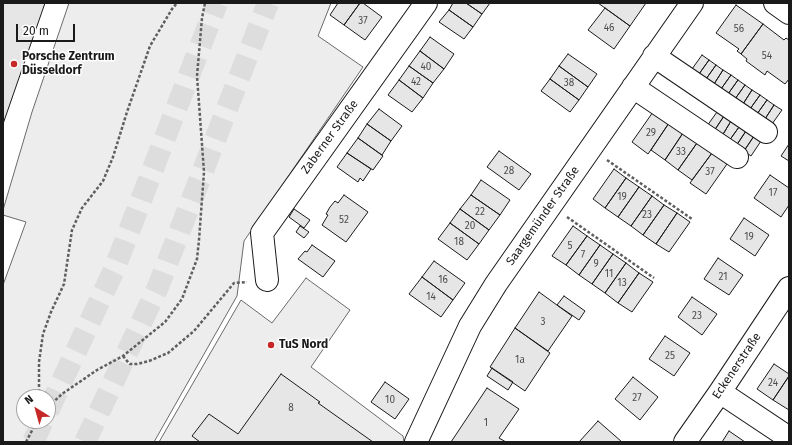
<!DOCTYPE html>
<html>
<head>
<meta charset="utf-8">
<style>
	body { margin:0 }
	#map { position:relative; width:792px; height:445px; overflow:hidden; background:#fff; font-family:"Fira Sans",sans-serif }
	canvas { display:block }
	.frame { position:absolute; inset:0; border:4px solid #1a1a1a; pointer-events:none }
	.north { position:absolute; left:16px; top:389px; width:40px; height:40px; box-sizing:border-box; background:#fff; border:1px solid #a3a3a3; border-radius:50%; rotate:323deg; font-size:11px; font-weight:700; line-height:16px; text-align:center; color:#1a1a1a }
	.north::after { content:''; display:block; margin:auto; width:14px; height:18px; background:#c62828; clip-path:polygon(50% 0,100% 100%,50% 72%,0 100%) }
	.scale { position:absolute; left:16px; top:24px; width:59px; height:18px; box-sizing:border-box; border:2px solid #1a1a1a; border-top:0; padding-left:5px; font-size:12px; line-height:14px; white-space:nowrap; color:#1a1a1a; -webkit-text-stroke:3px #fff; paint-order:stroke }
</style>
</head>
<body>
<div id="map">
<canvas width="792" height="445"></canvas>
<div class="frame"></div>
<div class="north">N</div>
<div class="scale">20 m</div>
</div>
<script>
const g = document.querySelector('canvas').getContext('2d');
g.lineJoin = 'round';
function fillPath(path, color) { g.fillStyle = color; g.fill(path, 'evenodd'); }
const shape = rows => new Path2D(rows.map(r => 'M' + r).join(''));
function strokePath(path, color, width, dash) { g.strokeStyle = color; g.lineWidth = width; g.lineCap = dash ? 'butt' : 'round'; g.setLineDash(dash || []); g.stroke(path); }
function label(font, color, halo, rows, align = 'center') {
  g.font = font + ' "Fira Sans",sans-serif'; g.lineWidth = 3; g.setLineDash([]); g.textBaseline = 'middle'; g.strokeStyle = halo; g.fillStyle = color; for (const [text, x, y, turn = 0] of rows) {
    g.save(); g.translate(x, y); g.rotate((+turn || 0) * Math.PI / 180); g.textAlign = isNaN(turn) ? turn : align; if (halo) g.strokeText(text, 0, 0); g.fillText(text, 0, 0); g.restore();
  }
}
const built = shape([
	[69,3,331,3,318,36,363,67,244,241,237,296,154,442,3,442,3,285,26,222,3,215,3,210,32,112,69,3],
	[24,397,48,397,48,421,24,421,24,397],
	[306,278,350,310,311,367,403,436,404,442,159,442,241,300,272,323,306,278]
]);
fillPath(built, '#ededed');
strokePath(built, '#6a6a6a', 1);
const building = shape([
	[3,3,45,3,3,124,3,3],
	[338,3,360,3,344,25,330,15,338,3],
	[360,3,363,3,382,17,365,40,344,25,360,3],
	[453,3,466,3,482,14,473,27,449,10,453,3],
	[466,3,490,3,482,14,466,3],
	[598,3,646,3,630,26,598,3],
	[736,5,763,24,741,54,737,51,739,49,716,33,736,5],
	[605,8,630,26,614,49,588,30,605,8],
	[449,10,473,27,464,39,439,22,449,10],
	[763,24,784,40,786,38,789,40,789,79,785,84,767,71,765,75,746,61,747,59,741,54,763,24],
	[430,37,454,54,444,69,420,51,430,37],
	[420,51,444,69,433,83,409,66,420,51],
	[568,54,597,74,588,87,559,66,568,54],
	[702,55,709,60,699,74,692,69,702,55],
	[709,60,716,65,706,79,699,74,709,60],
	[716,65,723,70,714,84,706,79,716,65],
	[409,66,433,83,423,98,399,80,409,66],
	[559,66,588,87,579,100,550,79,559,66],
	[723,70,731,75,721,89,714,84,723,70],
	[731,75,738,80,728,94,721,89,731,75],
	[550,79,579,100,570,112,541,91,550,79],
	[399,80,423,98,412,112,388,95,399,80],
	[738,80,745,85,735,99,728,94,738,80],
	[745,85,752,90,743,104,735,99,745,85],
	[752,90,760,95,750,109,743,104,752,90],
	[760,95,767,100,757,114,750,109,760,95],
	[767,100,774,105,765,119,757,114,767,100],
	[774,105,782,110,772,124,765,119,774,105],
	[379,109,402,126,391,141,367,124,379,109],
	[653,112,669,123,648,154,632,142,653,112],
	[717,112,724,116,714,131,707,126,717,112],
	[724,116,731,121,722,136,714,131,724,116],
	[731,121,739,127,729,141,722,136,731,121],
	[669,123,683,133,665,160,651,150,669,123],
	[367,124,391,141,382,155,358,138,367,124],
	[739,127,746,131,736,146,729,141,739,127],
	[746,131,754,136,744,151,736,146,746,131],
	[683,133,697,143,678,170,665,160,683,133],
	[754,136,761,141,751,156,744,151,754,136],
	[358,138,383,156,373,170,347,153,358,138],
	[697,143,712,153,692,180,678,170,697,143],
	[789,144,789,161,781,156,789,144],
	[499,151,531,174,519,190,487,167,499,151],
	[347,153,371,169,363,181,360,178,358,182,337,167,347,153],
	[712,153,727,164,706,194,690,183,712,153],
	[614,169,626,178,605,208,593,199,614,169],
	[770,175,789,188,789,205,781,217,754,198,770,175],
	[626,178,639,187,618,217,605,208,626,178],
	[481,180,510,200,500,215,471,195,481,180],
	[639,187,652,196,631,226,618,217,639,187],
	[344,195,368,212,346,242,322,225,328,215,326,214,330,207,335,201,338,203,344,195],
	[471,195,500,215,489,230,460,209,471,195],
	[652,196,664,205,643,235,631,226,652,196],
	[664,205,677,213,656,244,643,235,664,205],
	[294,209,310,220,304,228,289,217,294,209],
	[460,209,489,230,479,244,450,223,460,209],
	[677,213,690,222,669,252,656,244,677,213],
	[744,218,769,235,755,256,730,239,744,218],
	[450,223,479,244,467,260,438,239,450,223],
	[300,226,309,232,304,238,296,232,300,226],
	[573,226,587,236,566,265,552,256,573,226],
	[587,236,600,245,579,275,566,265,587,236],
	[312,245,335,261,323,277,298,259,305,251,307,252,312,245],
	[600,245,613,254,592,284,579,275,600,245],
	[613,254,626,263,605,293,592,284,613,254],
	[718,258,743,275,729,295,704,279,718,258],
	[434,261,465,283,453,300,422,277,434,261],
	[626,263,639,273,618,303,605,293,626,263],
	[639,273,653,282,632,312,618,303,639,273],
	[422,277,453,300,441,317,409,294,422,277],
	[539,292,572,316,548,351,515,328,539,292],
	[564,296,585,311,579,320,557,305,564,296],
	[692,297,717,314,702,335,678,317,692,297],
	[515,328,550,353,525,391,490,367,515,328],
	[665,336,690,353,674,376,649,359,665,336],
	[774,364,789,374,789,376,773,400,757,389,774,364],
	[492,368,513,382,508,390,487,376,492,368],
	[281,374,320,402,318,403,373,442,200,442,192,436,209,414,238,434,281,374],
	[789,376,789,410,773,400,789,376],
	[633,377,658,397,640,420,615,399,633,377],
	[385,382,409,399,395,419,371,402,385,382],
	[487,388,519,409,499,438,506,442,451,442,487,388],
	[598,421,622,442,579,442,598,421],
	[729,431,745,442,722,442,729,431]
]);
fillPath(building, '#e6e6e6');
strokePath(building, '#1a1a1a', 1);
strokePath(shape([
	[48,411,114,270,217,3],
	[33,442,43,421],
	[85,442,158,287,268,3]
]), '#ddd', 22, [22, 11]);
const minor = shape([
	[775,3,789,13],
	[654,56,766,132],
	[633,87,737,157],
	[267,280,262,233,426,3],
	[720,392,789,438],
	[416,442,470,326,496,284,692,3],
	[685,442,720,392,789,288]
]);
strokePath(minor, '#1a1a1a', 24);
strokePath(shape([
	[607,160,692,219],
	[567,217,654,278],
	[123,356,127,361,130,364,137,364,149,361,168,353,194,331,234,283,247,282],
	[39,397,39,362,43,334,51,312,64,284,72,230,82,208,103,181,113,157,127,112,150,46,172,9,177,3],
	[48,407,62,394,97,370,123,356,165,322,182,299,197,259,199,240,204,172,197,76,202,18,205,3],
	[26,442,37,421]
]), '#5f5f5f', 2.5, [3, 2]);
strokePath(minor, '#fff', 22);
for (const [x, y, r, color] of [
	[14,64,4,"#c62828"],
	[271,345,4,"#c62828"]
]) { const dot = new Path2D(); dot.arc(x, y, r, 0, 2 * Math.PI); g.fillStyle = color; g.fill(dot); strokePath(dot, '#fff', 1.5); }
label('10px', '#4d4d4d', null, [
	["37",363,21],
	["46",609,28],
	["56",739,29],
	["54",767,56],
	["40",426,67],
	["42",416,82],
	["38",569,83],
	["29",651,133],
	["33",681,152],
	["28",509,171],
	["37",710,172],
	["17",773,193],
	["19",622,197],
	["22",480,212],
	["23",647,215],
	["52",344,220],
	["20",470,226],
	["19",749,237],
	["18",459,242],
	["5",570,246],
	["7",583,255],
	["9",596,264],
	["11",609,274],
	["21",723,277],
	["16",443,280],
	["13",622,283],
	["14",431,297],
	["23",697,316],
	["3",543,322],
	["25",670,356],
	["1a",520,360],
	["24",773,383],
	["27",637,398],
	["10",390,400],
	["8",291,408],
	["1",486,423]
]);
label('bold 12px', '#1a1a1a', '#fff', [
	["Porsche Zentrum",22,57],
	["Düsseldorf",22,71],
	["TuS Nord",279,345]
], 'left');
label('12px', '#1a1a1a', '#fff', [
	["Zaberner Straße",330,137,-54],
	["Saargemünder Straße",543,216,-55],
	["Eckenerstraße",737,366,-56]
]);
</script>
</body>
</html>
